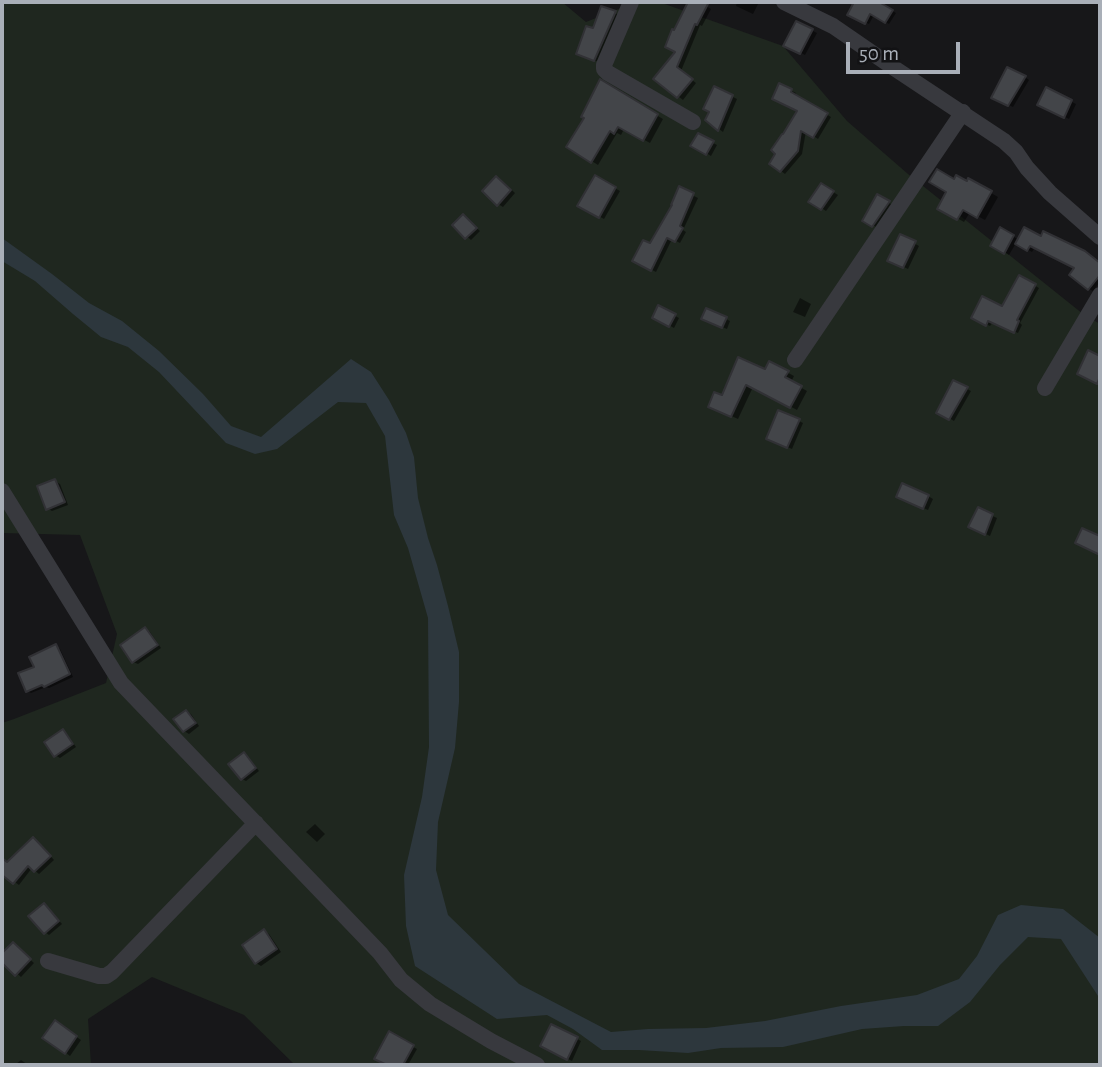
<!DOCTYPE html>
<html>
<head>
<meta charset="utf-8">
<style>
	body { margin:0 }
	#map { position:relative; width:1102px; height:1067px; overflow:hidden; background:#171719; font-family:"Alegreya Sans",sans-serif }
	canvas { display:block }
	.frame { position:absolute; inset:0; border:4px solid #a9afb8; pointer-events:none }
	.scale { position:absolute; left:846px; top:42px; width:114px; height:32px; box-sizing:border-box; border:4px solid #a9afb8; border-top:0; padding-left:9px; font-size:21px; line-height:24px; white-space:nowrap; color:#a9afb8; -webkit-text-stroke:5px #121214; paint-order:stroke }
</style>
</head>
<body>
<div id="map">
<canvas width="1102" height="1067"></canvas>
<div class="frame"></div>
<div class="scale">50 m</div>
</div>
<script>
const g = document.querySelector('canvas').getContext('2d');
g.lineJoin = 'round';
function fillPath(path, color) { g.fillStyle = color; g.fill(path, 'evenodd'); }
const shape = rows => new Path2D(rows.map(r => 'M' + r).join(''));
function strokePath(path, color, width, dash) { g.strokeStyle = color; g.lineWidth = width; g.lineCap = dash ? 'butt' : 'round'; g.setLineDash(dash || []); g.stroke(path); }
fillPath(shape([
	[2,2,562,2,586,22,636,2,659,2,783,46,847,121,908,174,1083,314,1100,324,1100,1065,295,1065,244,1015,152,977,88,1019,91,1065,2,1065,2,723,14,719,106,683,117,634,80,535,2,533]
]), '#1f271f');
fillPath(shape([
	[2,238,52,274,89,303,122,321,159,351,203,394,231,426,261,437,351,359,371,372,389,400,406,433,414,457,418,498,428,538,437,565,448,606,459,652,459,702,455,748,438,822,436,870,448,915,519,984,611,1032,648,1029,706,1028,765,1021,841,1006,917,995,959,979,977,956,998,915,1021,905,1063,909,1100,938,1100,999,1061,939,1028,937,1000,965,970,1002,938,1026,904,1026,862,1029,783,1047,721,1048,688,1053,639,1050,602,1050,573,1029,547,1015,497,1019,415,966,406,926,404,875,422,797,429,747,428,618,408,548,394,515,385,436,366,403,338,402,277,449,255,454,226,443,159,372,128,347,101,337,73,314,35,281,2,261]
]), '#2d373d');
fillPath(shape([
	[690,2,699,2,711,9,702,26,700,25,681,71,696,83,683,100,656,79,678,52,674,32],
	[737,2,759,2,753,14,736,6],
	[856,2,877,2,896,13,889,24,874,15,869,24,849,15],
	[615,13,619,15,599,62,583,56],
	[797,23,817,33,805,55,786,45],
	[1025,77,1029,80,1013,107,994,98],
	[600,82,663,119,650,143,624,129,621,135,617,133,598,165,568,146,586,118],
	[780,85,796,93,795,96,831,117,818,139,806,131,802,154,785,174,781,171,799,111],
	[715,88,737,99,723,132,719,129,712,112],
	[1046,89,1076,104,1069,119,1039,104],
	[698,135,717,145,711,156,693,145],
	[595,177,620,191,604,219,580,206],
	[501,180,515,193,503,207,498,204],
	[969,180,998,197,985,220,970,212,964,222,939,208,954,181,968,183],
	[822,185,838,195,826,211,811,201],
	[680,189,698,198,683,230,686,232,680,243,672,239,656,272,634,261,651,246,674,205],
	[878,197,893,205,878,228,865,221],
	[463,216,480,231,471,240,454,225],
	[1001,229,1019,240,1090,256,1100,264,1100,282,1093,291,1089,289,1076,268,1035,247,1032,252,1016,243,1009,255,992,245],
	[901,236,919,246,908,269,889,260],
	[1020,277,1039,288,1020,323,1022,325,1018,333,993,322,990,326,973,318,1003,308],
	[800,298,811,304,805,317,793,312],
	[659,307,679,318,674,328,654,317],
	[726,319,730,321,727,329,708,321],
	[770,363,794,376,791,382,807,391,797,410,753,387,738,419,716,409,722,397,766,371],
	[954,382,971,391,954,421,939,412],
	[799,421,803,423,792,449,773,441],
	[55,481,60,484,68,505,52,511,47,508],
	[928,496,933,499,928,510,903,499],
	[979,510,997,518,990,536,971,527],
	[145,629,150,632,161,648,138,664,133,662],
	[56,646,60,649,73,677,49,688,46,687,31,693,27,691,36,668],
	[186,712,191,714,199,726,189,734,184,731],
	[63,731,67,734,76,747,60,758,55,755],
	[244,754,248,757,259,771,246,781,242,779],
	[315,824,325,834,317,842,306,832],
	[34,840,38,842,54,860,39,874,32,868,19,885,2,873,2,869,6,863],
	[44,905,48,908,62,924,49,935,45,932],
	[264,931,269,934,281,952,261,966,256,963],
	[13,944,34,963,21,977,2,960,2,955],
	[59,1025,81,1040,70,1056,66,1053],
	[552,1026,581,1041,572,1061,542,1046],
	[389,1034,417,1049,408,1065,390,1065,377,1058],
	[21,1060,28,1065,15,1065]
]), '#0007');
const building = shape([
	[688,2,709,2,697,25,695,24,677,67,693,79,677,98,653,79,675,52,665,47,672,29,674,30,688,2],
	[848,2,879,2,893,10,885,23,870,14,865,24,847,15,853,4,848,2],
	[601,6,616,11,594,61,576,54,586,26,593,28,601,6],
	[796,21,813,29,800,54,783,46,796,21],
	[1007,67,1026,76,1008,106,991,98,1007,67],
	[600,79,658,114,643,141,618,127,614,134,610,131,591,163,566,147,584,118,581,117,600,79],
	[779,83,792,89,791,92,828,113,813,138,801,131,798,151,780,172,769,164,775,154,771,150,782,134,783,134,797,111,772,99,779,83],
	[714,86,733,95,718,131,705,120,709,112,703,109,714,86],
	[1046,87,1072,100,1064,118,1037,105,1046,87],
	[698,133,714,141,706,155,690,146,698,133],
	[937,169,954,179,956,175,967,181,968,178,992,191,977,218,963,210,957,220,937,209,946,192,929,182,937,169],
	[595,175,616,187,599,218,577,206,595,175],
	[496,176,511,190,497,206,482,191,496,176],
	[821,183,834,191,821,210,808,202,821,183],
	[679,186,694,193,680,226,683,228,675,242,667,238,651,271,632,261,643,240,650,243,672,205,671,205,679,186],
	[877,194,890,201,872,227,862,221,877,194],
	[463,214,477,228,465,239,452,225,463,214],
	[1000,227,1014,235,1004,254,990,246,1000,227],
	[1024,227,1041,236,1043,231,1085,251,1100,263,1100,275,1088,290,1069,275,1074,268,1030,246,1027,251,1015,244,1024,227],
	[900,234,916,241,903,268,887,261,900,234],
	[1019,275,1036,284,1017,320,1019,321,1014,333,988,321,986,326,971,318,982,296,1002,306,1019,275],
	[658,305,676,314,669,327,652,318,658,305],
	[706,308,727,317,722,328,701,319,706,308],
	[1088,350,1100,356,1100,377,1097,384,1077,374,1088,350],
	[738,357,765,369,769,361,789,371,785,377,802,386,790,408,746,385,731,417,708,407,714,392,722,395,738,357],
	[953,380,968,387,949,420,936,413,953,380],
	[778,410,800,419,787,448,766,439,778,410],
	[55,479,65,502,46,510,37,486,55,479],
	[902,483,929,495,923,509,896,497,902,483],
	[978,507,993,514,985,535,968,527,978,507],
	[1082,528,1100,536,1100,555,1075,543,1082,528],
	[145,627,158,645,132,663,120,645,145,627],
	[56,644,70,674,44,687,42,685,26,692,18,673,34,667,29,657,56,644],
	[186,710,196,723,183,732,173,719,186,710],
	[63,729,73,744,54,757,44,742,63,729],
	[244,752,256,768,241,780,228,764,244,752],
	[33,837,51,856,34,872,28,866,13,884,2,875,2,858,7,862,33,837],
	[44,903,59,921,44,934,28,916,44,903],
	[264,929,277,949,255,964,242,945,264,929],
	[13,942,31,959,15,976,2,963,2,953,13,942],
	[55,1020,77,1036,65,1054,42,1038,55,1020],
	[551,1024,578,1037,567,1060,540,1046,551,1024],
	[389,1031,414,1045,403,1065,387,1065,374,1059,389,1031]
]);
fillPath(building, '#434549');
strokePath(building, '#313135', 2);
strokePath(shape([
	[631,2,604,65,604,69,608,73,693,122],
	[784,2,833,26,894,68,1004,141,1016,152,1027,168,1050,193,1100,237],
	[795,360,963,112],
	[1045,388,1100,295],
	[2,491,121,683,380,953,401,980,430,1004,491,1041,537,1065],
	[48,961,99,976,106,976,112,972,256,823]
]), '#38393e', 16);
</script>
</body>
</html>
